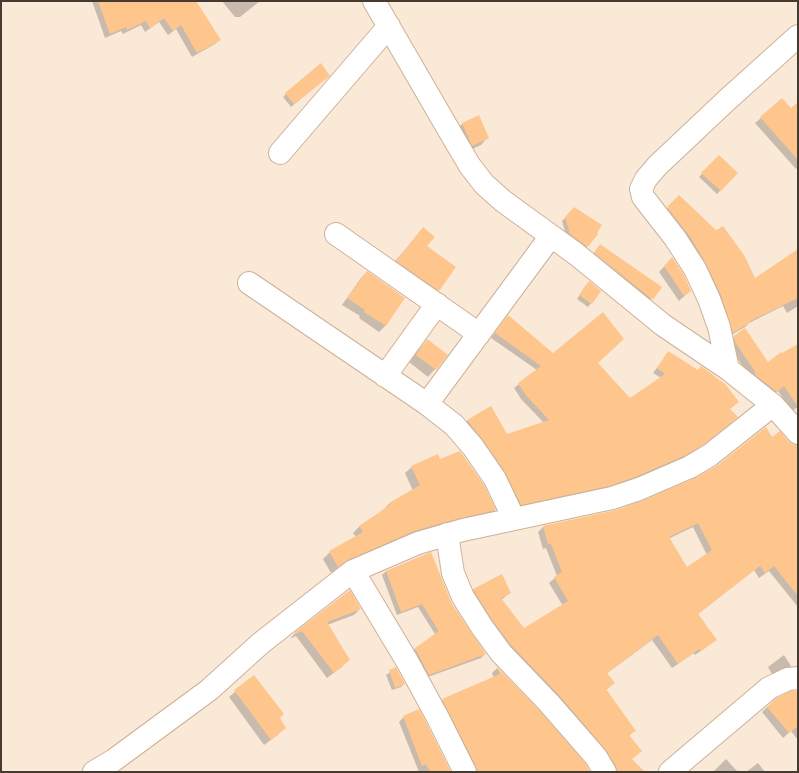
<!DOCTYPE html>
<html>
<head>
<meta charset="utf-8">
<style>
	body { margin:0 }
	#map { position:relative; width:799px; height:773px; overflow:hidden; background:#fbe9d8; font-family:Figtree,sans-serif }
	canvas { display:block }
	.frame { position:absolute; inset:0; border:2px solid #453a2f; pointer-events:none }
</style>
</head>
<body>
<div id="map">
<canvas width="799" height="773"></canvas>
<div class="frame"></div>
</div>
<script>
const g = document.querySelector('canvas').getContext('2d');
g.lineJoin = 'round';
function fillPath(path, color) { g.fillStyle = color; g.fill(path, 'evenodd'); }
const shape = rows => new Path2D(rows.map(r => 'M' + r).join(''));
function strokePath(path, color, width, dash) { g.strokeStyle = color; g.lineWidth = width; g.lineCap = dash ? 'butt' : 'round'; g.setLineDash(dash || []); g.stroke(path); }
fillPath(shape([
	[92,1,195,1,220,40,215,44,192,57,176,29,168,35,159,22,145,32,141,25,123,34,121,31,105,38],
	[222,1,260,1,240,17,235,17],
	[325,79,291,107,283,97,286,94],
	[798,103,798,167,796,169,755,123,761,118,791,109],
	[478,117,488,137,481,145,465,152,455,131,462,124],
	[719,156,737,173,717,194,699,177],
	[679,196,755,280,798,250,798,306,787,313,783,306,749,323,745,327,728,337,663,213],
	[571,212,596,234,584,250,567,238,562,221],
	[423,229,426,246,438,290,431,297,389,268],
	[600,245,660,287,647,304,590,258],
	[672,258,690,291,679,301,659,272],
	[367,272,404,298,385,326,379,332,359,318,360,316,342,305,361,278],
	[586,285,600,291,588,307,577,299],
	[504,321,553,354,596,363,629,399,661,378,653,373,669,352,729,409,732,422,697,449,679,460,629,482,603,490,516,509,463,426,467,421,491,407,507,435,544,423,521,399,514,388,537,370,491,338],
	[734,337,768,363,798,345,798,407,792,411,778,391,771,397,751,379,730,347,729,343],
	[428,340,447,355,428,377,409,362,421,347],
	[771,439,788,442,793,446,798,446,798,607,769,571,759,578,754,570,698,614,716,640,695,655,694,653,672,668,652,640,606,674,614,683,606,690,634,731,629,736,640,751,631,759,639,772,611,772,505,650,469,595,474,590,510,593,501,600,524,630,563,606,549,583,557,576,546,548,543,549,538,532,544,526,616,511,644,501,695,479],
	[693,527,707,555,686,568,668,539],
	[440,461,495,510,488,517,407,537,340,566,331,573,323,559,330,552,356,537,353,533,360,526,382,511,389,504,413,491,405,473,412,467],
	[386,571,485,654,481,658,425,678,411,652,435,634,418,607,397,615,382,575],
	[360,609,354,615,327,625,343,666,327,678,296,636,290,639,295,633],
	[784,655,791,666,788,669,779,671,772,674,768,667],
	[396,668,404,684,401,687,392,690,386,675],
	[497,668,539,712,589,772,471,772,437,706,443,700,494,678,492,673],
	[254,676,279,718,279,734,264,745,229,697],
	[798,692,798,740,791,731,783,738,762,712,767,707],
	[404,717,450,772,419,772,399,722],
	[726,759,738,772,713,772],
	[758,763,765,772,746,772]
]), '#0003');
fillPath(shape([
	[98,1,196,1,221,40,197,53,181,25,173,31,164,18,150,28,146,21,127,30,126,27,110,34],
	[321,63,330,76,294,104,285,93],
	[782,98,791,108,798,102,798,160,760,117],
	[479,115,489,138,472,146,462,123],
	[719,155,738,173,721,191,701,173],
	[679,195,716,230,723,226,744,255,755,278,798,249,798,298,750,321,751,322,733,333,721,295,706,264,691,238,667,207],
	[574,207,602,225,597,233,598,234,588,247,570,234,565,217],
	[423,227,435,237,427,246,456,267,439,291,396,261],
	[600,244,662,287,653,300,594,253],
	[672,257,684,275,691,291,684,296,664,266],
	[367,271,405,298,386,326,364,312,365,310,347,298],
	[589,281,601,291,592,304,579,295],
	[603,312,624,339,598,363,630,398,665,374,657,368,668,351,698,370,701,366,726,385,739,402,730,409,738,417,703,445,684,456,635,477,609,486,521,505,505,472,483,440,467,420,491,406,507,434,549,420,525,394,518,383,541,366,495,333,508,315,553,353],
	[745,328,768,362,781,352,782,353,798,344,798,407,784,386,777,392,754,374,756,373,735,342,734,336],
	[427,339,448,355,436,370,416,355],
	[766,427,772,437,780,431,789,442,794,445,798,445,798,596,774,566,765,573,760,566,698,614,717,640,701,651,699,649,678,664,658,635,607,673,615,683,606,689,636,731,629,735,642,751,632,759,645,772,617,772,616,766,605,749,558,694,511,645,492,620,473,589,502,574,511,593,501,598,524,628,568,601,554,577,562,572,551,544,548,544,543,526,616,510,644,500,695,478,718,465],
	[698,523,712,550,687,567,669,537],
	[460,451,484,485,496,510,445,522,414,531,348,560,338,567,329,551,363,532,359,526,390,505,389,503,420,485,411,466,438,454,440,459],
	[431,552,452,604,486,654,429,675,415,648,438,632,438,630,422,604,401,612,386,571],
	[350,590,361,609,327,622,350,660,334,673,302,631,295,634,295,632],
	[396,667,405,684,395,688,389,670],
	[497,667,540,711,586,764,590,772,477,772,476,766,442,699,500,674],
	[254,675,284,714,280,718,286,728,271,740,234,690],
	[791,691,798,691,798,726,789,733,767,707,776,698],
	[419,709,427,724,451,772,430,772,426,764,422,766,403,716]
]), '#fec68c');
const minor = shape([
	[374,1,454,139,470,166,484,184,503,201,576,254,663,325,728,369,773,405,798,433],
	[280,153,389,26],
	[336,234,479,334],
	[249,283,427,404,454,425,473,447,495,479,514,519],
	[728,369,719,327,709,299,695,269,675,238,643,197,641,189,646,179,657,166,727,100,798,36],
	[385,376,437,304],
	[427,404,551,236],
	[447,534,453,573,463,597,482,627,501,653,549,703,596,757,605,772],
	[353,571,407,661,438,718,465,772],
	[94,772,114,760,209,690,261,643,353,571,418,543,463,530,612,498,639,489,690,467,710,455,773,405],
	[670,772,769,688,788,679,798,678]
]);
strokePath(minor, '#cdb196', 24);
strokePath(minor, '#fff', 22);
</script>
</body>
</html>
